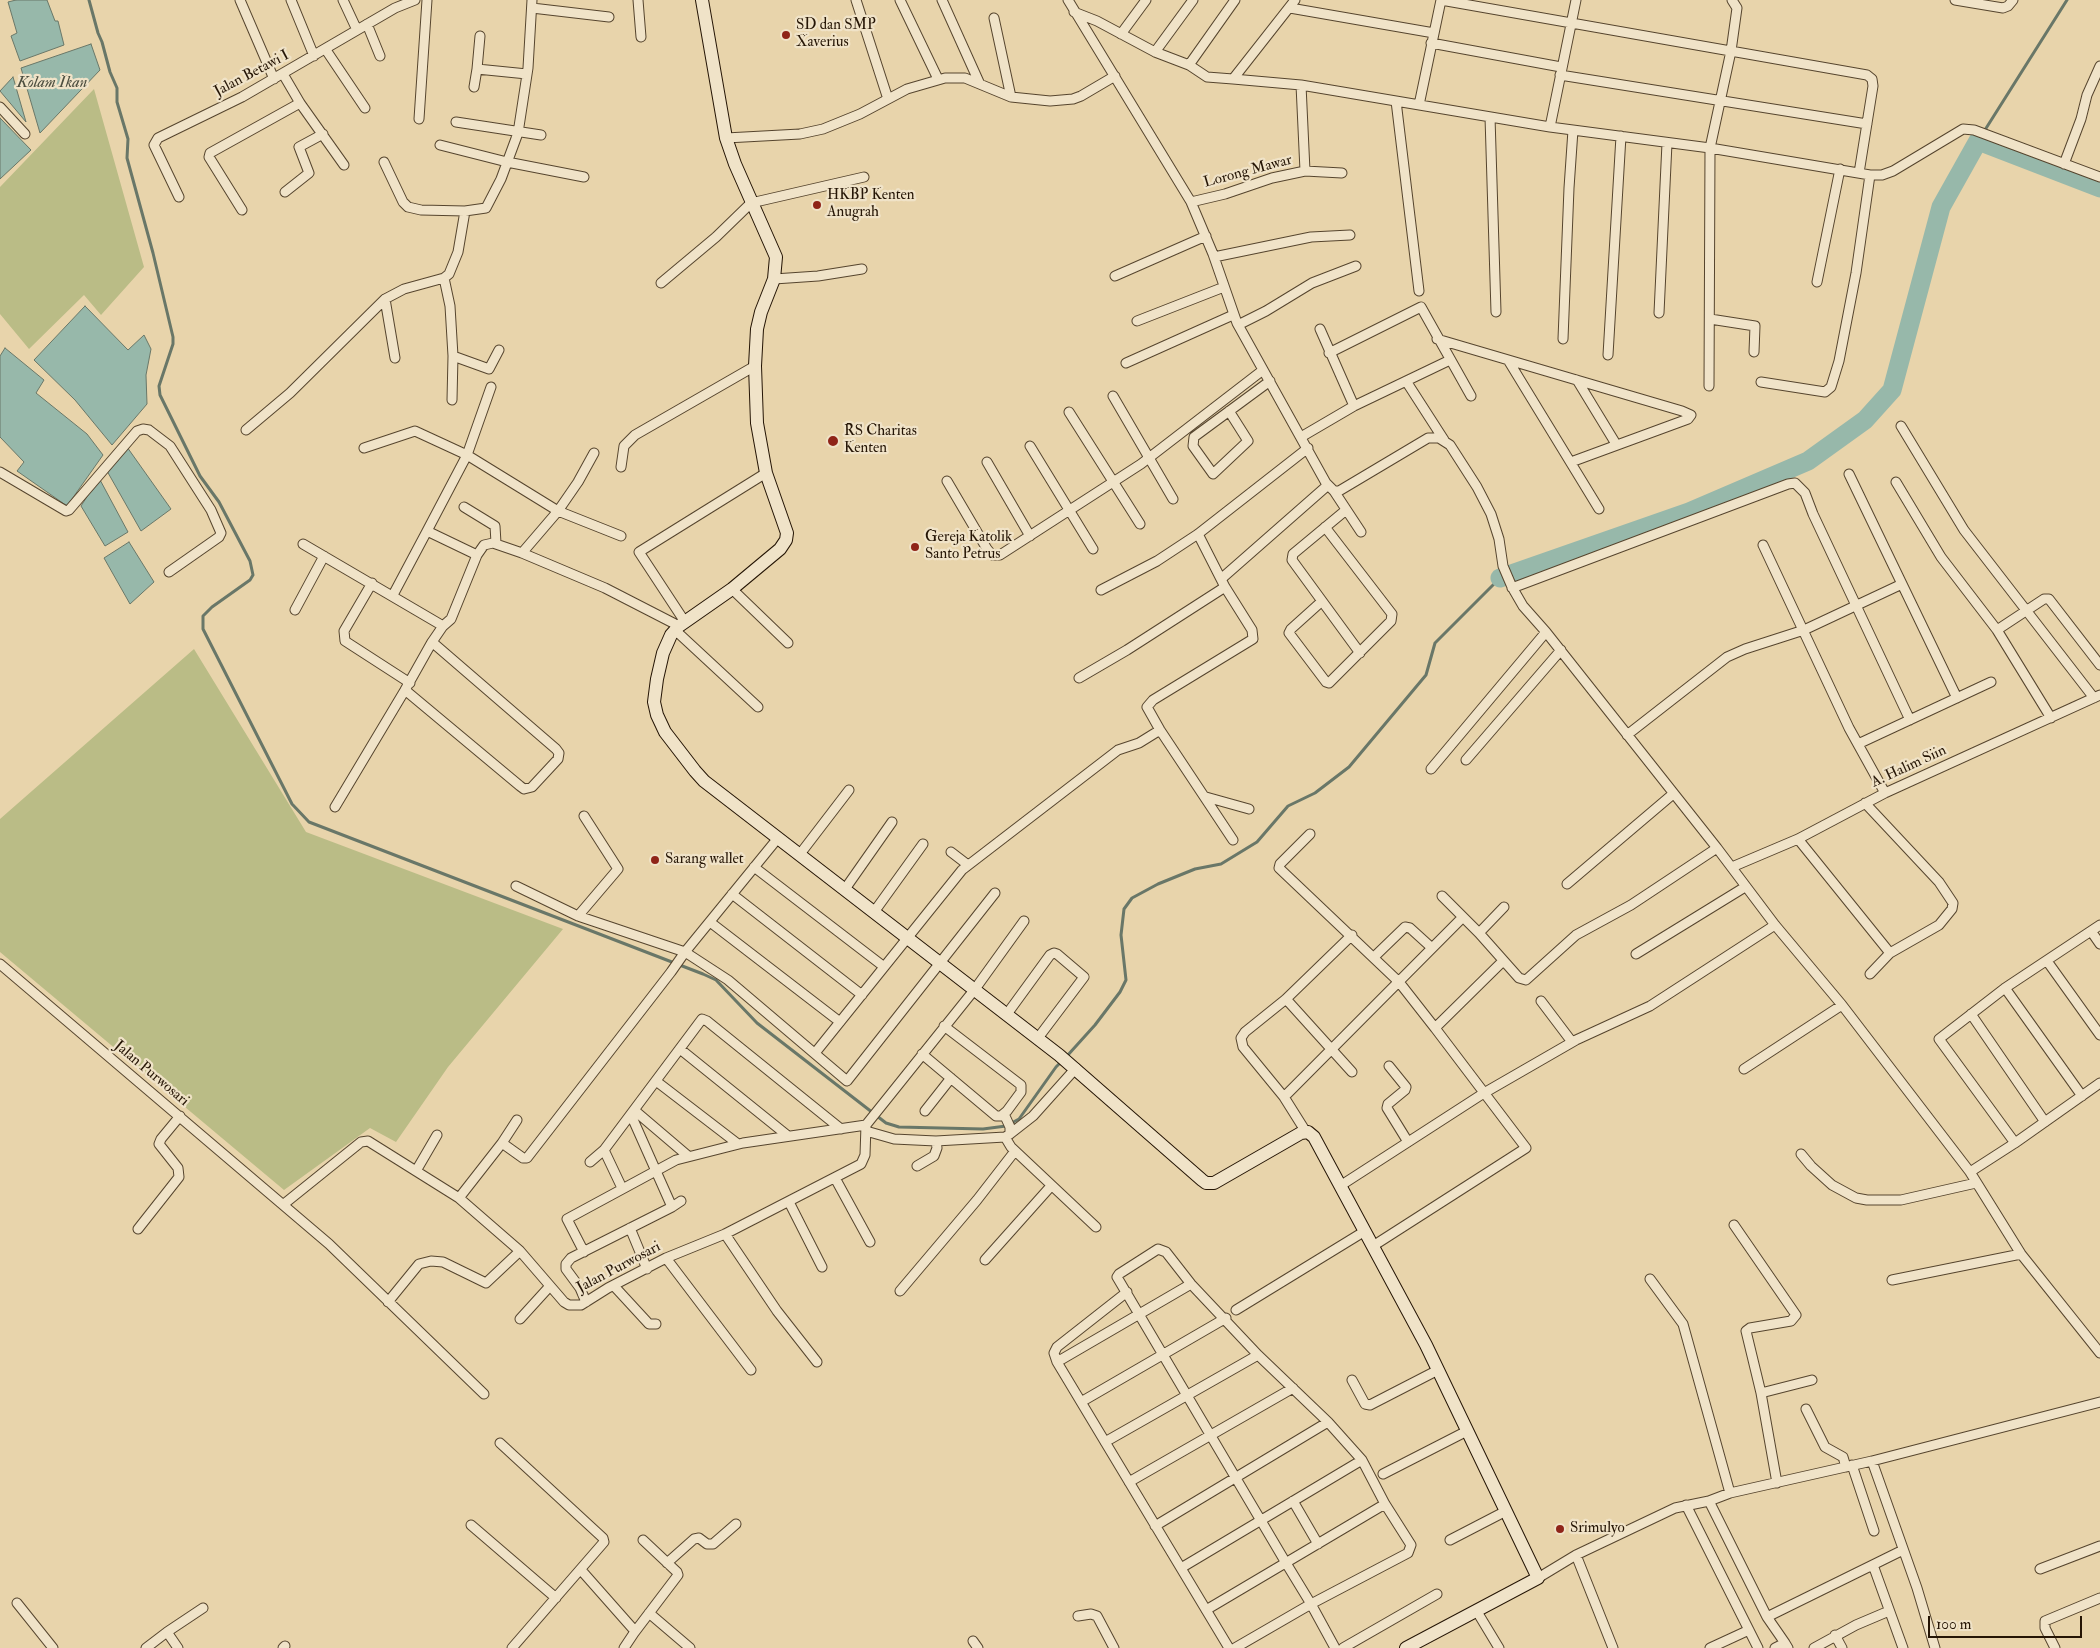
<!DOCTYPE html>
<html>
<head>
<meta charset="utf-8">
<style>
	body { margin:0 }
	#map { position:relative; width:2100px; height:1648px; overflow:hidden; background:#e8d4ab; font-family:"IM FELL Double Pica",serif }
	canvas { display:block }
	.scale { position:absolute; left:1928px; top:1616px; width:154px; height:22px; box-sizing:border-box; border:2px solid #251505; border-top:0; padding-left:6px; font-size:15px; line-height:18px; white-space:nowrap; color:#251505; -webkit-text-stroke:4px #f0e3c8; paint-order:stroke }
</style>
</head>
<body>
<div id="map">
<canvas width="2100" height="1648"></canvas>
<div class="scale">100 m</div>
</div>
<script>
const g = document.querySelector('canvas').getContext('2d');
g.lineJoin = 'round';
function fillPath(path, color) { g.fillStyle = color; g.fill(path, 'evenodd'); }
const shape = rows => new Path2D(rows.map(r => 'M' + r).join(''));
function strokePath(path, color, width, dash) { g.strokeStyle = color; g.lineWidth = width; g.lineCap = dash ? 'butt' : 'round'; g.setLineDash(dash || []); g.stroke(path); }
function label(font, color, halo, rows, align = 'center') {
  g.font = font + ' "IM FELL Double Pica",serif'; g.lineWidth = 4.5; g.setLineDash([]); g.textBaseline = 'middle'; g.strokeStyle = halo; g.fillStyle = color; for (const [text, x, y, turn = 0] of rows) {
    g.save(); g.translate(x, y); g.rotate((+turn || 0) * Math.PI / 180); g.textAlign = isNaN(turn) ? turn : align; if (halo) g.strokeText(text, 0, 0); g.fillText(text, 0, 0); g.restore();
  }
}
fillPath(shape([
	[94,89,144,267,101,315,84,295,29,349,0,314,0,187],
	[194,649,306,832,563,929,448,1067,396,1142,370,1128,284,1190,0,952,0,819]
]), '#babc86');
const water = shape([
	[16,0,47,0,55,21,58,21,64,45,20,61,11,36,17,33,8,2,16,0],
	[91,44,100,70,40,133,21,68,91,44],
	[13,77,26,122,0,91,13,77],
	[0,118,31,150,0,179,0,118],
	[85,306,128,350,144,335,151,349,146,375,147,404,112,445,75,400,34,360,85,306],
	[5,348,44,380,36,393,87,434,103,455,67,506,17,471,24,462,0,437,0,356,5,348],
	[127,447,171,509,141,531,107,471,127,447],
	[99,478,128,532,105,546,81,506,99,478],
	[129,542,154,582,130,604,104,558,129,542]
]);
fillPath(water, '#97b8aa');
strokePath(water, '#697768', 1);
strokePath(shape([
	[89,0,98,33,102,42,110,72,117,88,117,102,128,139,127,158,153,253,173,337,173,344,159,386,160,395,200,476,219,502,250,561,253,575,250,580,212,607,203,616,203,629,292,804,309,822,703,974,716,980,757,1023,886,1123,899,1127,983,1129,1006,1126,1019,1119,1056,1067,1062,1061],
	[1978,141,2067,0],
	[1067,1056,1095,1025,1120,992,1126,980,1121,935,1124,909,1132,898,1158,884,1195,869,1221,864,1257,842,1288,806,1315,793,1349,767,1426,675,1435,643,1500,578]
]), '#697768', 3);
strokePath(shape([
	[1500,578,1689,512,1808,461,1865,420,1892,390,1941,207,1978,141,2100,188]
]), '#97b8aa', 19);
const street = shape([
	[240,0,274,79],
	[291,0,314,56],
	[343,0,357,30],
	[638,0,641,37],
	[856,0,888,99],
	[900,0,938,79],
	[942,0,979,82],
	[1068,0,1191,202,1213,254,1237,323,1326,483,1334,491,1339,491,1428,438,1439,438,1450,445,1477,487,1491,514,1499,539,1503,566,1512,587,1523,606,1546,632,1717,848,1775,925,1842,1005,1970,1172,2021,1254,2100,1353],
	[1955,0,2003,8,2008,6,2013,0],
	[532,8,609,17],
	[1290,8,1434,33],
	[1074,12,1097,21,1155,52,1189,65,1207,77,1233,79,1295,0],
	[994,18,1011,97],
	[367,24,380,56],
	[1121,34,1146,0],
	[480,36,477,69,527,74],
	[1431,43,1561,67],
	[326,50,365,108],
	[1155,52,1193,0],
	[1189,65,1235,0],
	[283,74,300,103,344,165],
	[1560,75,1867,124],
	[1233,79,1301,85,1550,127,1710,148,1870,175,1856,273,1839,361,1831,387,1825,392,1761,382],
	[1301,85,1305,171],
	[474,87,477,69],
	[1396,101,1419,291],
	[1419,105,1441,0,1867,75,1872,79,1873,86,1859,173],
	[0,107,25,134],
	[1490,117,1496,312],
	[419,119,427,0],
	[456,122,541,135],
	[1550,127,1576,0],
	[726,138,800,134,823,129,860,114,907,89,945,78,965,78,1011,97,1050,101,1073,99,1081,96,1115,76],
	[440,145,507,162,584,177],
	[384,162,403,202,408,207,421,210,465,211,486,208,501,179,518,133,528,68,532,0],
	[2064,164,2081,119,2087,95,2100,66],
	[1870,175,1882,175,1893,171,1963,129,1974,130,2100,177],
	[285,192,309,173,299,147,323,134],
	[179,197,154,145,158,138,242,97,395,8,415,0],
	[1191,202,1225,194,1272,178,1305,171,1342,173],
	[242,210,209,157,210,153,300,103],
	[1214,257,1311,237,1350,235],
	[1115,276,1206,236],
	[444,278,450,306,453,356,452,400],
	[774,279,818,276,862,269],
	[1817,282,1840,169],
	[661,283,716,237,751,203,864,177],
	[385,299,395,358],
	[1659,313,1667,143],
	[1710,319,1755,326,1754,352],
	[1137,321,1224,287],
	[1238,325,1266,311,1312,283,1356,266],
	[1437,339,1682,411,1691,415,1688,419,1571,462],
	[1563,339,1569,188,1573,130],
	[1329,353,1421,307,1471,396],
	[1608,355,1621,136],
	[453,356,489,369,499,350],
	[1508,360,1599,509],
	[1126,363,1233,315],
	[1577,380,1616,444],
	[1406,381,1444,440],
	[1709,386,1710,148,1731,51,1737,8,1732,0],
	[1113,396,1173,499],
	[1354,406,1450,360],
	[1229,411,1248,441,1213,474,1193,446,1194,437,1270,381],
	[1069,412,1140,524],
	[1901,426,1964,530,2094,698],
	[246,430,290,393,385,299,404,289,444,278,449,274,458,252,465,211],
	[1301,437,1354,406,1320,329],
	[1030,446,1093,549],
	[364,448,415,431,467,455,491,387],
	[987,462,1030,536],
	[621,467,624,446,635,435,755,366],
	[0,472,66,511,69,510,137,431,143,429,149,430,170,446,211,510,221,533,219,537,169,572],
	[1849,474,1902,584],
	[947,481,987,549,992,555,1000,555,1141,464,1263,370],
	[1896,482,1941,557,1997,630,2051,718],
	[1334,491,1361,532],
	[464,507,495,526,496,543],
	[1346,510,1293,554,1292,560,1360,653],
	[621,536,558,511,522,553,605,588,679,626],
	[303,544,443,626],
	[1763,545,1849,728,1885,793],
	[522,553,493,543,484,545,477,555,427,531,467,455,558,511,578,482,594,453],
	[1221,579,1328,485],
	[372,583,344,631,345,641,410,683],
	[1225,587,1252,630,1253,639,1153,700,1147,707,1160,730,1233,840],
	[1512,588,1788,484,1795,483,1805,493,1813,514,1910,720],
	[732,589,788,643],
	[1101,590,1157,561,1198,534,1308,448],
	[393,595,427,531],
	[1321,602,1291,629,1289,633,1326,682,1329,683,1391,621,1392,614,1325,527],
	[295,610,324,556],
	[685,622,639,552,766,473],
	[675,630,758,707],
	[1997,630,2044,599,2049,599,2100,665],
	[432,642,556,749,559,753,558,759,532,787,524,789,520,786,405,690,432,642,443,626,451,619,477,555],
	[1079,678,1127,650,1225,587,1198,534],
	[1627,735,1727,657,1745,649,1804,630,1902,584,1957,698],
	[1858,744,1991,682],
	[1466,760,1561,650],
	[1431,769,1546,632],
	[1206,797,1249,809],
	[1865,803,1939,882,1953,903,1952,909,1939,925,1890,953,1870,974],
	[335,807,405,690],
	[1310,834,1280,864,1279,868,1399,982,1435,1028,1503,961],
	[1798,839,1890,953],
	[951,852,968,865],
	[800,854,849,790],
	[754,867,883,966],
	[1732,867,1798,839,1885,793,2100,695],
	[1567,884,1673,794],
	[516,886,578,916,685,952,728,980,847,1081,995,893],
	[845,889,892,822],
	[732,894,862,995],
	[1442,896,1479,933],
	[1504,907,1479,933,1519,978,1526,980,1576,935,1631,905,1717,848],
	[874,912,923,844],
	[578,916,618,869,584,816],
	[710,922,840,1022],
	[2091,931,2100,944],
	[1636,954,1745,887],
	[1374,957,1405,927,1410,928,1432,948],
	[2047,961,2100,1035],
	[0,964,329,1244,484,1394],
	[2005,988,2082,1096],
	[1286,999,1352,1072],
	[1541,1001,1572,1042],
	[1007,1014,1050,955,1054,953,1057,954,1084,977,1038,1038],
	[1971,1014,2045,1122],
	[680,1049,788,1136],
	[815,1053,962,870,1118,750,1139,743,1160,730],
	[922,1054,996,1116,1001,1116,1007,1111,1021,1092,1021,1085,944,1026],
	[1389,1066,1406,1087,1405,1090,1388,1104,1387,1108,1408,1142],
	[1744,1069,1842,1005],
	[656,1081,738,1144],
	[1284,1097,1463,917],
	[634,1110,688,1156],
	[925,1111,951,1078],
	[1004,1114,1010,1127,1010,1134],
	[866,1131,894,1139,936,1141],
	[1306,1132,1284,1097,1243,1047,1241,1038,1245,1032,1286,999,1352,935],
	[1005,1137,1011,1147,1096,1227],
	[502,1143,517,1120],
	[2015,1143,1939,1039,2005,988,2100,925],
	[1801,1154,1811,1166,1832,1185,1856,1198,1867,1200,1901,1200,1976,1183],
	[590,1162,604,1150],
	[917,1166,934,1156,937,1148,936,1141,1005,1137,1010,1134,1033,1116,1076,1068],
	[416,1171,437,1135],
	[1970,1172,2015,1143,2100,1083],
	[835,1178,870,1242],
	[1340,1186,1484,1093,1576,1040,1650,1006,1775,925],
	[622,1188,604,1150,702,1019,707,1021,841,1129],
	[459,1198,502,1143,523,1158,527,1158,671,972,685,952,778,838],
	[789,1202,822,1267],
	[284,1204,361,1142,368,1141,459,1198,520,1251,564,1302,569,1305,581,1305,608,1288,666,1258,725,1234,861,1164,865,1155,866,1125,975,989,1024,921],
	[672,1207,681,1201],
	[1734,1225,1796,1315,1791,1321,1750,1328,1746,1331,1761,1393,1777,1483],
	[630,1228,647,1269],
	[138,1229,179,1177,178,1168,159,1144,161,1139,180,1116],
	[725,1234,777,1311,817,1362],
	[1373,1246,1526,1148,1435,1028],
	[584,1252,567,1219,676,1160,743,1143,866,1125],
	[666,1258,751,1370],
	[985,1260,1051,1186],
	[1650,1279,1683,1324,1730,1493],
	[1892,1280,2021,1254],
	[614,1286,649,1324,656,1324],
	[900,1291,977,1200,1015,1151],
	[1127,1292,1057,1347,1054,1353,1057,1362,1229,1648],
	[388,1302,419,1264,431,1261,443,1262,486,1283,520,1251],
	[586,1302,580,1288,566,1269,566,1264,571,1258,672,1207,631,1115],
	[1236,1310,1365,1231],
	[520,1319,550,1286],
	[1057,1362,1191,1284],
	[1352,1380,1365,1404,1370,1405,1438,1370],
	[1761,1393,1812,1380],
	[1081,1402,1226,1318],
	[1806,1409,1825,1447,1843,1457,1846,1467],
	[1105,1442,1258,1355],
	[500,1443,603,1538,604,1542,512,1648],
	[1872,1461,1917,1588,1935,1648],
	[1852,1465,1874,1531],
	[1383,1474,1467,1431],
	[1129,1482,1293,1388],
	[1293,1501,1318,1544],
	[1709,1501,1767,1617,1785,1643],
	[1686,1505,1758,1648],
	[471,1525,556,1598],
	[1155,1526,1328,1422],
	[1450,1540,1506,1511],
	[1576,1555,1613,1648],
	[667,1563,694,1539,699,1538,707,1544,713,1544,736,1524],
	[1873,1565,1903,1648],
	[1181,1568,1362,1460],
	[2040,1569,2100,1546],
	[581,1570,634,1630,634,1633,624,1648],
	[1538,1578,1576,1555,1675,1508,1709,1501,1730,1493,1872,1461,2100,1402],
	[17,1603,53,1648],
	[1206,1610,1385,1504],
	[1476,1610,1499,1648],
	[649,1613,690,1648],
	[1078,1616,1091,1614,1097,1616,1114,1648],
	[1767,1617,1899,1552],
	[167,1632,203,1608],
	[634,1633,678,1575,677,1572,643,1540],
	[1835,1635,1842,1648],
	[973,1641,978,1648],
	[146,1648,167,1632,178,1648],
	[283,1648,285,1646],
	[1235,1648,1311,1604,1408,1553,1411,1545,1385,1504,1362,1460,1328,1422,1258,1355,1191,1284,1166,1252,1158,1249,1119,1274,1117,1277,1286,1563,1311,1604,1335,1648],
	[1343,1648,1437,1594],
	[1710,1648,1749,1630],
	[1775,1648,1785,1643,1788,1648],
	[1814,1648,1856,1625,1889,1611],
	[2055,1648,2045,1628,2045,1621,2100,1598]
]);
const secondary = shape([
	[702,0,726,138,735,164,776,257,774,279,761,312,757,329,755,366,757,423,766,473,787,533,786,540,780,549,732,589,679,626,671,635,663,653,657,679,654,702,657,715,665,732,695,771,704,781,1059,1055,1202,1180,1206,1183,1214,1183,1301,1133,1308,1132,1314,1137,1426,1345,1538,1578,1406,1648]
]);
strokePath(street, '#56452e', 11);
strokePath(secondary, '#251505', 14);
strokePath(street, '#f0e3c8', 9);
strokePath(secondary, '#f0e3c8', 12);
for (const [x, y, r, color] of [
	[786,35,5,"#8f2418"],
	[817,205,5,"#8f2418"],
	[833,441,6,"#8f2418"],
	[915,547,5,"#8f2418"],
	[655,860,5,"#8f2418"],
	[1560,1529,5,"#8f2418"]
]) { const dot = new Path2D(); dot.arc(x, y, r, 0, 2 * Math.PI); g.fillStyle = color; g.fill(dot); strokePath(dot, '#f0e3c8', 2); }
label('15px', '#251505', '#f0e3c8', [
	["SD dan SMP",796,26],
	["Xaverius",796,43],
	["HKBP Kenten",827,196],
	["Anugrah",827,213],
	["RS Charitas",844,432],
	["Kenten",844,449],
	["Gereja Katolik",925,538],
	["Santo Petrus",925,555],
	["Sarang wallet",665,860],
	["Srimulyo",1570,1529]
], 'left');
label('15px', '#251505', '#f0e3c8', [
	["Jalan Betawi I",252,74,-28],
	["Lorong Mawar",1248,172,-15],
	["A. Halim Siin",1909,767,-25],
	["Jalan Purwosari",151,1074,40],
	["Jalan Purwosari",619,1268,-28]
]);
label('italic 16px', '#4d4e3f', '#f0e3c8', [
	["Kolam Ikan",52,84]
]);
</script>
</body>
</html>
